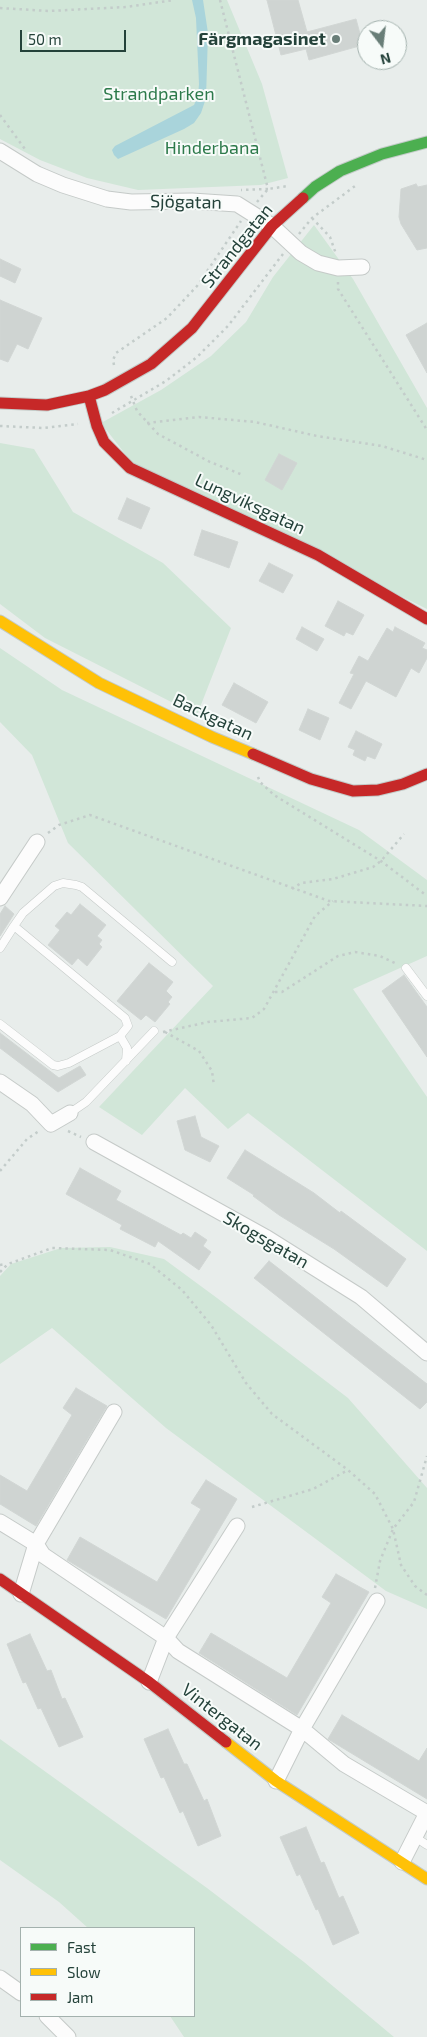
<!DOCTYPE html>
<html>
<head>
<meta charset="utf-8">
<style>
	body { margin:0 }
	#map { position:relative; width:427px; height:2037px; overflow:hidden; background:#e8edeb; font-family:"Exo 2",sans-serif }
	canvas { display:block }
	.legend { position:absolute; left:20px; top:1927px; width:175px; height:90px; box-sizing:border-box; background:#f7fbf9; border:1px solid #a3b1ad; margin:0; padding:6px 9px; list-style:none; font-size:15px; color:#24423a }
	.legend li { display:flex; align-items:center; gap:10px; height:25px }
	.legend b { width:25px; border:1px solid #a3b1ad }
	.north { position:absolute; left:357px; top:20px; width:50px; height:50px; box-sizing:border-box; background:#f7fbf9; border:1px solid #a3b1ad; border-radius:50%; rotate:165deg; font-size:14px; font-weight:700; line-height:20px; text-align:center; color:#24423a }
	.north::after { content:''; display:block; margin:auto; width:18px; height:22px; background:#697e78; clip-path:polygon(50% 0,100% 100%,50% 72%,0 100%) }
	.scale { position:absolute; left:20px; top:30px; width:106px; height:22px; box-sizing:border-box; border:2px solid #24423a; border-top:0; padding-left:6px; font-size:15px; line-height:18px; white-space:nowrap; color:#24423a; -webkit-text-stroke:4px #f7fbf9; paint-order:stroke }
</style>
</head>
<body>
<div id="map">
<canvas width="427" height="2037"></canvas>
<ul class="legend">
<li><b style="height:6px;background:#4caf50"></b>Fast</li>
<li><b style="height:6px;background:#ffc107"></b>Slow</li>
<li><b style="height:6px;background:#c62828"></b>Jam</li>
</ul>
<div class="north">N</div>
<div class="scale">50 m</div>
</div>
<script>
const g = document.querySelector('canvas').getContext('2d');
g.lineJoin = 'round';
function fillPath(path, color) { g.fillStyle = color; g.fill(path, 'evenodd'); }
const shape = rows => new Path2D(rows.map(r => 'M' + r).join(''));
function strokePath(path, color, width, dash) { g.strokeStyle = color; g.lineWidth = width; g.lineCap = dash ? 'butt' : 'round'; g.setLineDash(dash || []); g.stroke(path); }
function label(font, color, halo, rows, align = 'center') {
  g.font = font + ' "Exo 2",sans-serif'; g.lineWidth = 4; g.setLineDash([]); g.textBaseline = 'middle'; g.strokeStyle = halo; g.fillStyle = color; for (const [text, x, y, turn = 0] of rows) {
    g.save(); g.translate(x, y); g.rotate((+turn || 0) * Math.PI / 180); g.textAlign = isNaN(turn) ? turn : align; if (halo) g.strokeText(text, 0, 0); g.fillText(text, 0, 0); g.restore();
  }
}
fillPath(shape([
	[0,0,227,0,262,84,288,178,261,185,138,190,87,178,40,160,0,139],
	[314,225,353,279,427,408,427,609,133,464,101,423,161,390,211,356,246,322,273,277],
	[0,443,34,449,73,512,163,563,231,628,197,715,45,638,0,604],
	[0,648,62,690,359,830,427,880,427,956,353,989,427,1097,427,1251,248,1113,228,1129,185,1088,142,1135,99,1107,213,986,68,843,32,755,0,722],
	[110,1247,164,1259,217,1298,348,1398,427,1488,427,1609,386,1591,166,1428,52,1328,0,1364,0,1276,11,1264,61,1248],
	[0,1739,207,1888,304,1962,394,2037,184,2037,170,2016,194,2016,194,1928,88,1928,59,1902,0,1860]
]), '#d1e6d8');
fillPath(shape([
	[192,0,203,0,208,33,206,98,201,113,194,123,184,129,118,159,114,155,112,150,115,146,194,105,198,96,199,84,196,18]
]), '#a9d4db');
const building = shape([
	[267,0,298,0,307,32,356,19,363,45,309,60,306,49,281,55,267,0],
	[416,184,418,187,427,185,427,248,417,250,401,224,399,217,401,189,416,184],
	[0,259,21,269,15,283,0,276,0,259],
	[0,300,42,318,28,349,17,344,8,362,0,359,0,300],
	[427,323,427,373,406,335,427,323],
	[279,454,297,463,282,490,265,480,279,454],
	[127,498,150,508,141,529,118,519,127,498],
	[202,530,238,542,229,568,194,555,202,530],
	[269,563,293,575,283,593,259,581,269,563],
	[338,601,364,615,353,635,346,632,344,636,325,626,338,601],
	[302,627,324,639,317,651,296,639,302,627],
	[395,627,425,643,422,648,427,650,427,658,419,673,411,668,396,697,366,681,351,709,339,703,354,674,350,673,359,656,368,661,387,628,393,632,395,627],
	[234,683,268,702,256,723,222,705,234,683],
	[308,709,329,718,320,740,299,730,308,709],
	[356,731,382,744,375,759,367,756,365,761,353,755,355,750,348,747,356,731],
	[80,904,106,925,97,936,102,940,99,944,102,947,87,966,78,958,72,965,48,945,60,930,55,926,67,912,71,915,80,904],
	[5,906,14,914,0,936,0,914,5,906],
	[149,963,173,982,166,991,172,997,168,1002,170,1004,155,1022,146,1015,141,1020,117,1001,149,963],
	[404,975,427,1007,427,1057,382,991,404,975],
	[0,1033,59,1078,80,1066,86,1075,58,1092,0,1048,0,1033],
	[195,1116,201,1137,219,1146,210,1162,185,1150,177,1121,195,1116],
	[245,1150,314,1193,340,1213,341,1211,406,1259,387,1287,334,1249,279,1215,253,1196,254,1195,227,1178,245,1150],
	[80,1168,121,1191,116,1200,181,1235,183,1233,191,1238,195,1232,207,1240,203,1246,211,1252,199,1270,158,1241,155,1247,120,1229,122,1225,66,1194,80,1168],
	[269,1261,427,1384,427,1402,420,1409,254,1278,269,1261],
	[76,1388,107,1406,36,1526,0,1504,0,1475,27,1491,72,1415,63,1408,76,1388],
	[206,1480,237,1499,166,1619,67,1560,80,1537,157,1582,201,1509,191,1503,206,1480],
	[336,1574,369,1592,297,1715,199,1653,211,1633,287,1678,331,1603,322,1597,336,1574],
	[30,1634,47,1671,51,1670,62,1699,65,1698,83,1737,59,1747,41,1708,38,1709,26,1682,23,1683,7,1644,30,1634],
	[342,1715,419,1761,427,1748,427,1799,328,1739,342,1715],
	[168,1729,184,1764,187,1764,204,1801,207,1799,221,1836,198,1846,183,1811,180,1813,164,1777,161,1778,144,1739,168,1729],
	[306,1827,321,1863,324,1862,339,1898,343,1896,359,1933,333,1945,318,1909,316,1910,300,1874,297,1876,280,1837,306,1827]
]);
fillPath(building, '#cfd4d2');
strokePath(building, '#d1d6d4', 1);
const lane = shape([
	[0,948,14,926],
	[406,968,427,996],
	[0,1024,53,1065,58,1066,69,1063,120,1036],
	[126,1061,127,1048,120,1036,128,1026,125,1018,14,926,23,913,54,886,63,883,76,885,82,887,172,962],
	[70,1113,86,1102,154,1031],
	[415,1837,427,1845]
]);
const street = shape([
	[0,151,37,174,63,185,107,199,131,202,192,201,237,204,272,226,301,253,318,263,338,268,362,267],
	[0,898,37,842],
	[0,1082,32,1104,51,1124,70,1113],
	[94,1142,267,1238,361,1297,427,1353],
	[0,1522,36,1544,43,1555,166,1638,178,1651,302,1729,276,1781],
	[21,1594,36,1544,114,1412],
	[377,1601,302,1729,344,1764,427,1813],
	[149,1682,166,1638,237,1526],
	[402,1862,427,1813],
	[0,1978,21,1993],
	[47,2016,68,2037]
]);
const fast = shape([
	[303,198,315,187,340,171,382,154,427,142]
]);
const slow = shape([
	[0,621,99,683,212,737,253,754],
	[226,1742,276,1781,427,1879]
]);
const jam = shape([
	[89,396,97,426,104,442,130,468,318,555,427,619],
	[0,403,47,405,89,396,105,390,151,364,192,328,272,226,303,198],
	[253,754,311,779,353,791,378,790,403,784,427,774],
	[0,1579,149,1682,226,1742]
]);
strokePath(lane, '#c5cac8', 9);
strokePath(street, '#c5cac8', 17);
strokePath(fast, '#c3cbc8', 13);
strokePath(slow, '#c3cbc8', 13);
strokePath(jam, '#c3cbc8', 13);
strokePath(shape([
	[220,0,268,189,241,190],
	[0,8,49,11,126,7,174,0],
	[0,115,25,149],
	[257,202,268,189,288,186],
	[312,218,330,237,336,254],
	[299,234,312,218,355,186],
	[338,282,338,289,427,430],
	[114,365,113,360,116,353,167,318,197,286,241,221],
	[131,396,137,411,158,434,210,462,243,475],
	[112,413,166,381,197,357,228,326,283,254],
	[147,423,199,417,255,422,317,436,382,446,427,460],
	[0,426,44,428,78,424],
	[258,777,260,782,274,795,381,861,427,896],
	[48,833,59,825,90,815,329,901,427,906],
	[292,889,301,883,333,879,373,867,381,861,404,834],
	[275,992,282,992,338,956,355,952,380,956,397,964],
	[163,1032,208,1022,252,1018,264,1009,315,916,333,901],
	[165,1032,199,1051,212,1071,214,1086],
	[68,1131,81,1137],
	[0,1171,27,1139,39,1131],
	[0,1265,6,1264],
	[0,1272,8,1264,52,1248,110,1250,150,1264,182,1290,211,1325,246,1383,272,1414,348,1470,375,1494,393,1529,401,1565,415,1586,427,1595],
	[252,1507,313,1489,348,1470],
	[375,1588,380,1561,393,1529,414,1502,427,1456]
]), '#c3ccca', 2.5, [2.5, 4]);
strokePath(lane, '#fcfcfc', 8);
strokePath(street, '#fcfcfc', 15);
strokePath(fast, '#4caf50', 11);
strokePath(slow, '#ffc107', 11);
strokePath(jam, '#c62828', 11);
for (const [x, y, r, color] of [
	[336,39,5,"#697e78"]
]) { const dot = new Path2D(); dot.arc(x, y, r, 0, 2 * Math.PI); g.fillStyle = color; g.fill(dot); strokePath(dot, '#f7fbf9', 2); }
label('bold 18px', '#24423a', '#f7fbf9', [
	["Färgmagasinet",326,39]
], 'right');
label('18px', '#2d7a4b', '#f7fbf9', [
	["Strandparken",159,94],
	["Hinderbana",212,148]
]);
label('18px', '#24423a', '#f7fbf9', [
	["Sjögatan",186,202,1],
	["Strandgatan",237,246,-51],
	["Lungviksgatan",250,504,25],
	["Backgatan",213,717,25],
	["Skogsgatan",266,1240,30],
	["Vintergatan",222,1717,38]
]);
</script>
</body>
</html>
